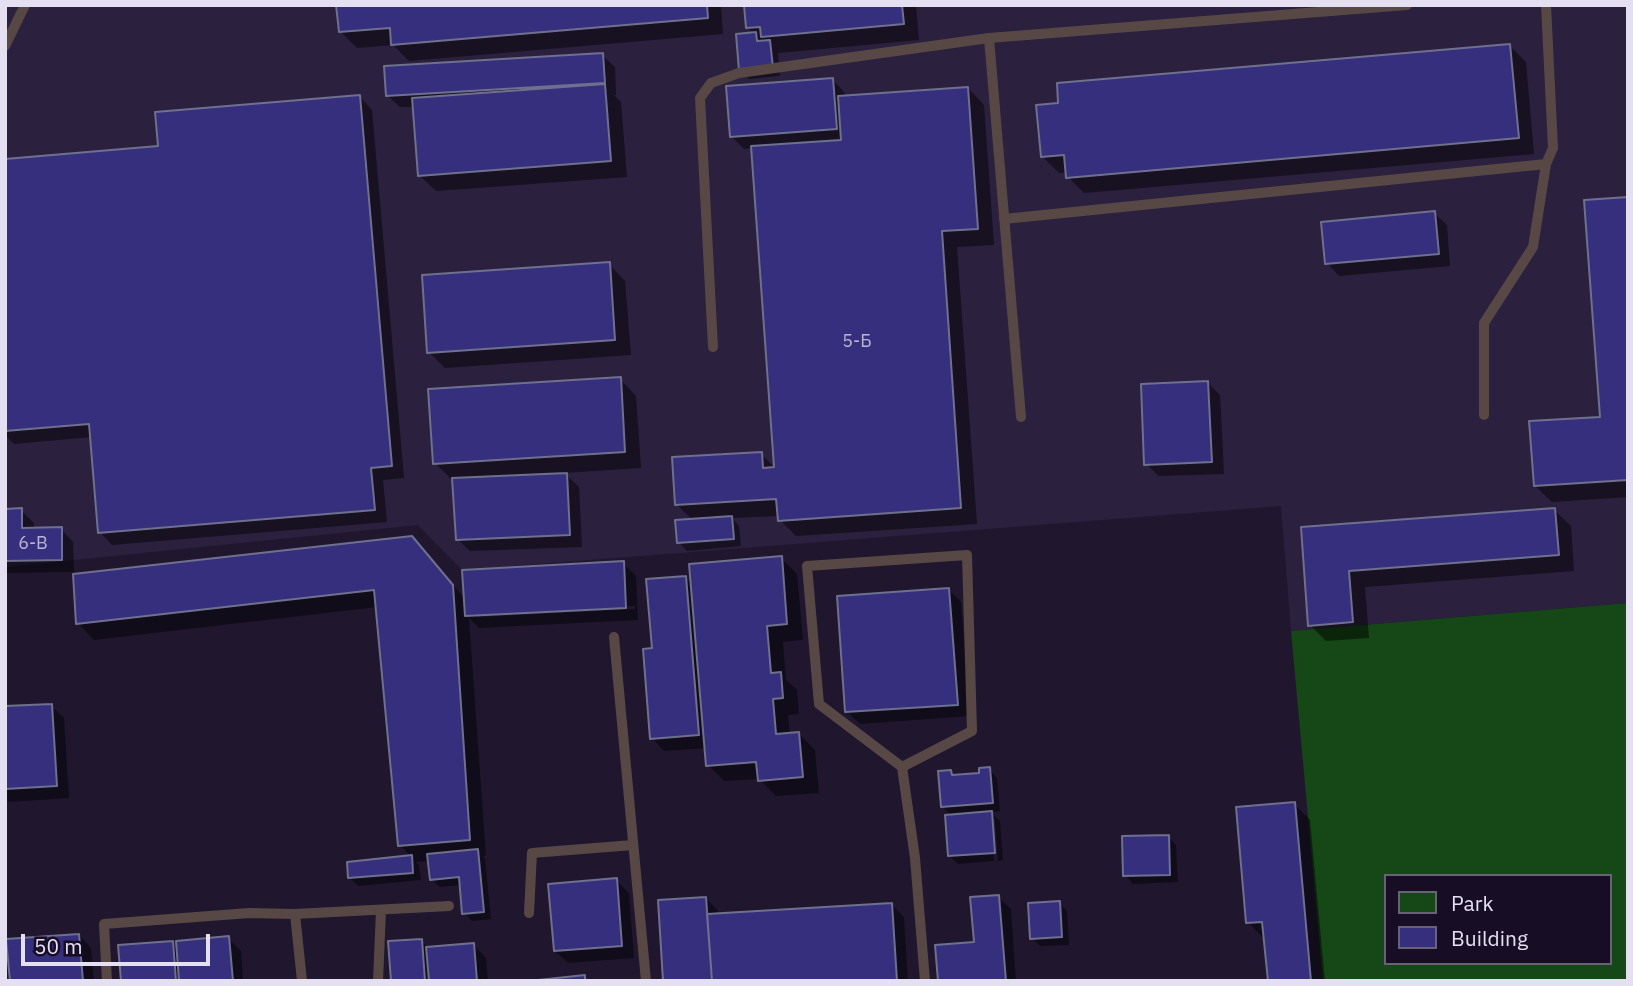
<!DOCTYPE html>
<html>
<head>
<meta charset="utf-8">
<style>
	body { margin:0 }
	#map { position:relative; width:1633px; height:986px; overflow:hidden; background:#20172f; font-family:"IBM Plex Sans",sans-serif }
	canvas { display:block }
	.frame { position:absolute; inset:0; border:7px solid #e5e0f1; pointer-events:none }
	.legend { position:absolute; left:1384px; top:874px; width:228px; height:91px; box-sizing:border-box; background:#170e25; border:2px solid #696277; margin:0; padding:9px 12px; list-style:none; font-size:21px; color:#e5e0f1 }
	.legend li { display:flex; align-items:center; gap:14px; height:35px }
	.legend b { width:35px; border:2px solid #696277 }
	.scale { position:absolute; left:21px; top:934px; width:189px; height:32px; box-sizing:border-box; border:4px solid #e5e0f1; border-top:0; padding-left:9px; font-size:21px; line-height:24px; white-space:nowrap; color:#e5e0f1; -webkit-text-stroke:5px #170e25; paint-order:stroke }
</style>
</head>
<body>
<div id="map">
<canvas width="1633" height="986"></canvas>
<div class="frame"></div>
<ul class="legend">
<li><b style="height:19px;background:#164716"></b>Park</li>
<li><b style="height:19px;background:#362f7e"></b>Building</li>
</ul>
<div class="scale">50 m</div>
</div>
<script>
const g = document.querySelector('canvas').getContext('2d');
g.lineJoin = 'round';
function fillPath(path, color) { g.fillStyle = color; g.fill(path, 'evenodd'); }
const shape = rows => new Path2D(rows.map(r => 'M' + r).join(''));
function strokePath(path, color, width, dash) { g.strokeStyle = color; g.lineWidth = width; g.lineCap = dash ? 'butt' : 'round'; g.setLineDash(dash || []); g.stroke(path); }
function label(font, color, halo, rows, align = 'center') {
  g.font = font + ' "IBM Plex Sans",sans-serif'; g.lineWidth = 7; g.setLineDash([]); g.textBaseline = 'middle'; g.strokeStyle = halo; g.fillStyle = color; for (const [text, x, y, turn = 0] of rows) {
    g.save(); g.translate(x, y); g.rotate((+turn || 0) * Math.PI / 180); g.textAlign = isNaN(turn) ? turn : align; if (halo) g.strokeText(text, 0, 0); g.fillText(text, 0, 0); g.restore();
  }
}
fillPath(shape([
	[5,5,1628,5,1628,603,1291,631,1281,506,462,570,418,525,5,567]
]), '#2b203e');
fillPath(shape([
	[1628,603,1628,981,1323,981,1291,631],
	[1386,876,1610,876,1610,963,1386,963]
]), '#164716');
fillPath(shape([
	[338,5,721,5,723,34,409,61,393,45,357,48,340,31],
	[745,5,916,5,919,40,778,53,780,76,749,79,741,70,754,34,747,27],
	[1510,46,1526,62,1534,154,1084,193,1068,177,1068,172,1059,173,1043,157],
	[602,55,615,67,616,95,614,95,621,102,627,177,436,191,419,175,414,107,400,107,387,95],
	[833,80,845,93,845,97,968,88,984,105,994,245,957,247,977,524,796,536,780,520,779,516,732,518,739,526,741,546,687,551,679,542,693,520,676,504,761,454,776,469,752,148,744,149,731,136],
	[360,97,372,110,404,478,383,480,387,522,112,545,100,532,92,437,14,444,5,435,5,160,160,148],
	[1628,198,1628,497,1552,502,1535,486,1602,418],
	[1434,213,1447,225,1450,266,1339,276,1327,263],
	[609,264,625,281,631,355,445,368,429,352],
	[620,379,636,396,641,468,564,473,579,487,582,547,470,551,457,539,454,479,451,479,435,463],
	[1207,382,1220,395,1224,474,1159,476,1146,464],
	[5,510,21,510,34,523,34,530,61,529,73,542,74,572,5,573],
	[1554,510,1571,526,1574,571,1365,587,1369,638,1326,641,1310,625,1302,528],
	[411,538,466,600,623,563,636,576,638,620,479,628,469,618,486,856,483,856,485,859,491,919,472,921,464,913,461,885,440,887,431,879,430,861,416,862,419,865,421,880,358,886,350,878,411,857,400,845,377,607,94,640,78,623],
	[635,606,635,609,476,617,476,614],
	[781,558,797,574,803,640,783,642,786,680,797,690,799,714,788,715,790,734,799,734,815,750,819,793,776,796,759,779,724,781,708,765,707,748,664,751,652,738,654,650,685,577,693,585],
	[948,589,961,602,970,716,860,724,847,712],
	[51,706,64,718,69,798,9,802,5,798,5,708],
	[989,769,997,778,1000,811,990,812,1000,821,1003,860,998,861,995,819,991,819,994,861,958,864,949,855,952,816,942,806,951,772,955,777,981,775],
	[1294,804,1310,820,1325,981,1270,981,1264,939,1248,922],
	[1168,837,1176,845,1178,882,1133,884,1125,875],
	[616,880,629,893,634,958,568,963,555,951],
	[998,897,1011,909,1016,981,940,981,976,943],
	[706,898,718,911,718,915,892,905,904,917,908,981,665,981],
	[1059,903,1067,911,1069,945,1040,946,1032,938],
	[79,935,91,948,94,981,12,981],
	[228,938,241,951,243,981,122,981,172,943,178,949],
	[421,941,429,948,474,945,486,958,488,981,392,981]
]), '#0007');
const building = shape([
	[336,5,707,5,708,18,391,45,390,28,339,32,336,5],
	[744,5,902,5,904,24,761,37,760,27,746,28,744,5],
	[756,32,757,41,770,40,773,68,739,71,736,34,756,32],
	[1510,44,1519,138,1066,178,1064,155,1041,157,1036,105,1058,103,1057,83,1510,44],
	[603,53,605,83,386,96,384,66,603,53],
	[833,78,837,129,730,137,726,86,833,78],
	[605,84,611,161,418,176,412,98,605,84],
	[968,87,978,229,942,231,961,508,778,521,776,499,675,505,672,457,762,452,763,468,774,467,751,146,841,140,838,96,968,87],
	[360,95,392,466,371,468,375,510,98,533,89,424,5,431,5,159,158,146,155,112,360,95],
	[1628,197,1628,480,1534,486,1529,421,1600,417,1584,200,1628,197],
	[1435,211,1439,254,1325,264,1321,222,1435,211],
	[610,262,615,340,427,353,422,275,610,262],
	[621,377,625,452,433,464,428,389,621,377],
	[1208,381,1212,462,1144,465,1141,384,1208,381],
	[567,473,570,535,456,540,452,478,567,473],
	[22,508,22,528,62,527,62,560,5,561,5,509,22,508],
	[1555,508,1559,555,1349,571,1353,622,1308,626,1301,527,1555,508],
	[732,516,734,539,677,543,675,520,732,516],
	[412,536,453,585,470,840,398,846,374,590,76,624,73,574,412,536],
	[782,556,787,624,767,626,771,673,781,672,783,698,773,699,776,734,799,732,803,777,758,781,756,762,706,766,689,564,782,556],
	[624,561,626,608,465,616,462,570,624,561],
	[686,576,699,735,650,739,643,649,652,648,646,579,686,576],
	[949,588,958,705,845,712,837,596,949,588],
	[52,704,57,786,5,789,5,706,52,704],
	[990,767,993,803,941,807,938,771,951,770,952,775,979,773,979,768,990,767],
	[1295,802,1311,981,1268,981,1262,922,1246,923,1236,807,1295,802],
	[992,811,995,853,948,856,945,815,992,811],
	[1169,835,1170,875,1123,876,1122,836,1169,835],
	[478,849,484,912,462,914,459,877,430,880,427,854,478,849],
	[412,855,413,873,348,878,347,862,412,855],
	[617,878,622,946,554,951,548,884,617,878],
	[999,895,1006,981,938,981,935,945,974,942,970,897,999,895],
	[706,897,712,981,663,981,658,900,706,897],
	[1060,901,1062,937,1030,939,1028,903,1060,901],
	[892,903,897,981,712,981,707,914,892,903],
	[79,934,83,981,10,981,6,939,79,934],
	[229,936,233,981,179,981,176,941,229,936],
	[422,939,425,981,391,981,388,941,422,939],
	[173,941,176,981,121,981,118,945,173,941],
	[474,943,477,981,429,981,426,947,474,943],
	[585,975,585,981,538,980,585,975]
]);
fillPath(building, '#362f7e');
strokePath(building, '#6e708e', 2);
strokePath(shape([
	[989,38,1021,417],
	[5,46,25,5],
	[1004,219,1546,164],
	[713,347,700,98,711,83,739,73,989,38,1407,5],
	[1484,415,1484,323,1533,247,1546,164,1553,148,1546,5],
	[614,637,646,981],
	[902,767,972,731,967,555,807,566,819,704,902,767,915,858,925,981],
	[529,913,532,853,633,845],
	[107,981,104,924,249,913,295,914],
	[302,981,295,914,449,906],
	[378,981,381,910]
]), '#574846', 10);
label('18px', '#b9b4d4', null, [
	["5-Б",857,342],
	["6-В",33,544]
]);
</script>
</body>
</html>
